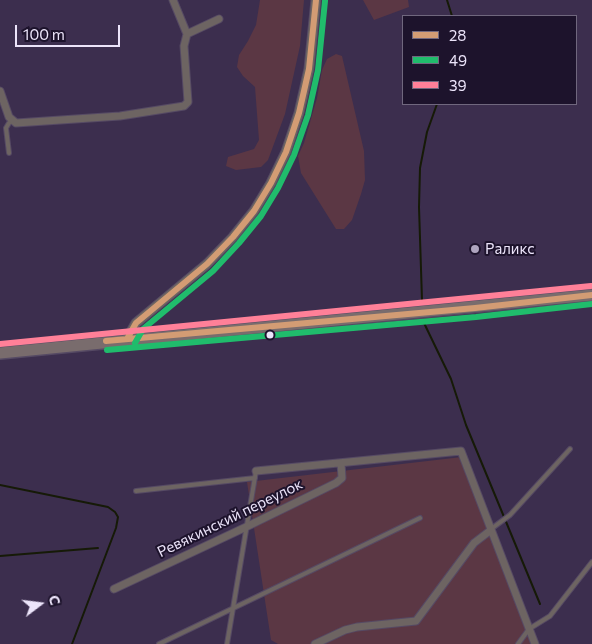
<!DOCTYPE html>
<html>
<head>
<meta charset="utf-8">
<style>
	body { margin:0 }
	#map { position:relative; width:592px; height:644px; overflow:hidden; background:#3c2e4e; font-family:Commissioner,sans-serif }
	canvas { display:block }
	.legend { position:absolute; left:402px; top:15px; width:175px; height:90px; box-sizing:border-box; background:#1d132c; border:1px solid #70677e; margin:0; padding:6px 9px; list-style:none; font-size:15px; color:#ece4fa }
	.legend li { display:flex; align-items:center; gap:10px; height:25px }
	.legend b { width:25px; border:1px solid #70677e }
	.north { position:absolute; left:15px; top:579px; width:50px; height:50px; -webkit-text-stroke:4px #1d132c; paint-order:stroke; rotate:75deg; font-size:14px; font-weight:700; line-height:20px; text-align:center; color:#ece4fa }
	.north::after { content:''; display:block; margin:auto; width:18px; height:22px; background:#ece4fa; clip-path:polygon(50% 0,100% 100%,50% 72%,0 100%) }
	.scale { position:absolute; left:15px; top:25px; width:105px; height:22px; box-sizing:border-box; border:2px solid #ece4fa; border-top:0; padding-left:6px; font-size:15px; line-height:18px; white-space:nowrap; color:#ece4fa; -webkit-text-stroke:4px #1d132c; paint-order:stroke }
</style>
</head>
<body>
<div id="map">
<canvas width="592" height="644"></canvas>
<ul class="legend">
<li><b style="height:6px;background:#d39c74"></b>28</li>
<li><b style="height:6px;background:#20bc6c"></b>49</li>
<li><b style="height:6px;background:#ff8098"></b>39</li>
</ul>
<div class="north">С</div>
<div class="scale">100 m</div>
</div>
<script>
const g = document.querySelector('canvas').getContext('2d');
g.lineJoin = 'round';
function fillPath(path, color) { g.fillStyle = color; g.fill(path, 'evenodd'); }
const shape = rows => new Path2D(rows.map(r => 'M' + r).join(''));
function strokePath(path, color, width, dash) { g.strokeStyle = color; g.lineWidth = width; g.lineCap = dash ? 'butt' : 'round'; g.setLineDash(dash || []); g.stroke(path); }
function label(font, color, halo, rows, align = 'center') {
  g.font = font + ' Commissioner,sans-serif'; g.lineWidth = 4; g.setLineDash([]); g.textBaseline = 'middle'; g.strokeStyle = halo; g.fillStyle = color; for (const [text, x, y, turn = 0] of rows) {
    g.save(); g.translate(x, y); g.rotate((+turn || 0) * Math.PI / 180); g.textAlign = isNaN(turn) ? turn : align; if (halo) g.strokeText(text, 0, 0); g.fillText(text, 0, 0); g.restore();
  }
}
fillPath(shape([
	[260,0,304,0,300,46,285,114,268,160,261,167,236,170,226,166,228,157,254,149,259,140,255,87,243,76,237,67,239,55,248,41,256,25],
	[363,0,408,0,409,7,374,20],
	[336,54,342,56,364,151,365,180,361,194,352,220,344,229,336,229,301,173,298,156,304,143,317,98,322,70,327,59],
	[462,457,511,571,538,644,278,644,271,640,247,482]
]), '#5b3744');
strokePath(shape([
	[447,0,452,16],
	[422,300,419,207,420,168,427,132,437,104],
	[424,323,451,379,466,425,540,604],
	[0,485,108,507,115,512,118,517,116,528,72,644],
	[0,556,98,548]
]), '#161a07', 2);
const service = shape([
	[9,153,6,128,9,123,13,120],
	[136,491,255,478],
	[491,529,510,515,570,449],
	[159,644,420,518],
	[227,644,256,471],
	[518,644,529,629,550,616,592,562]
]);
const minor = shape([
	[173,0,187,34],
	[0,91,9,117,16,123,120,116,184,106,188,102,184,46,187,34,219,19],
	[256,471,461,451,535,644],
	[114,589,246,527,336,483,342,478,341,463],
	[315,644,345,630,357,627,416,621,474,543,491,530]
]);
const tertiary = shape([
	[127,339,136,323,207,264,233,237,254,211,271,183,286,152,299,113,309,69,316,0]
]);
const trunk = shape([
	[0,353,592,295]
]);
strokePath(service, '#564a64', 6);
strokePath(minor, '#564a64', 9);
strokePath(tertiary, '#564a64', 11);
strokePath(trunk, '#564a64', 14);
strokePath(service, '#6d6462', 4);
strokePath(minor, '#6d6462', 7);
strokePath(tertiary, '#6d6462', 9);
strokePath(trunk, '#796c6d', 11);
strokePath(shape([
	[127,339,136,323,207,264,233,237,254,211,271,183,286,152,299,113,309,69,316,0],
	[106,341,475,308,592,295]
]), '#d39c74', 6);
strokePath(shape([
	[135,343,143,329,213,271,239,243,261,216,278,188,294,155,308,115,318,70,325,1],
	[107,350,476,317,592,304]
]), '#20bc6c', 6);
strokePath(shape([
	[0,344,591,286]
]), '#ff8098', 6);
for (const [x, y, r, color] of [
	[475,249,5,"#aea4be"],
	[270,335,4.5,"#ece4fa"]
]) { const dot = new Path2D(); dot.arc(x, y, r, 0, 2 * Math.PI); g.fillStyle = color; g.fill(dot); strokePath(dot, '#1d132c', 2); }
label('15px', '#ece4fa', '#1d132c', [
	["Раликс",485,249]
], 'left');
label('15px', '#ece4fa', '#1d132c', [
	["Ревякинский переулок",230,518,-26]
]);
</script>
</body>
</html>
